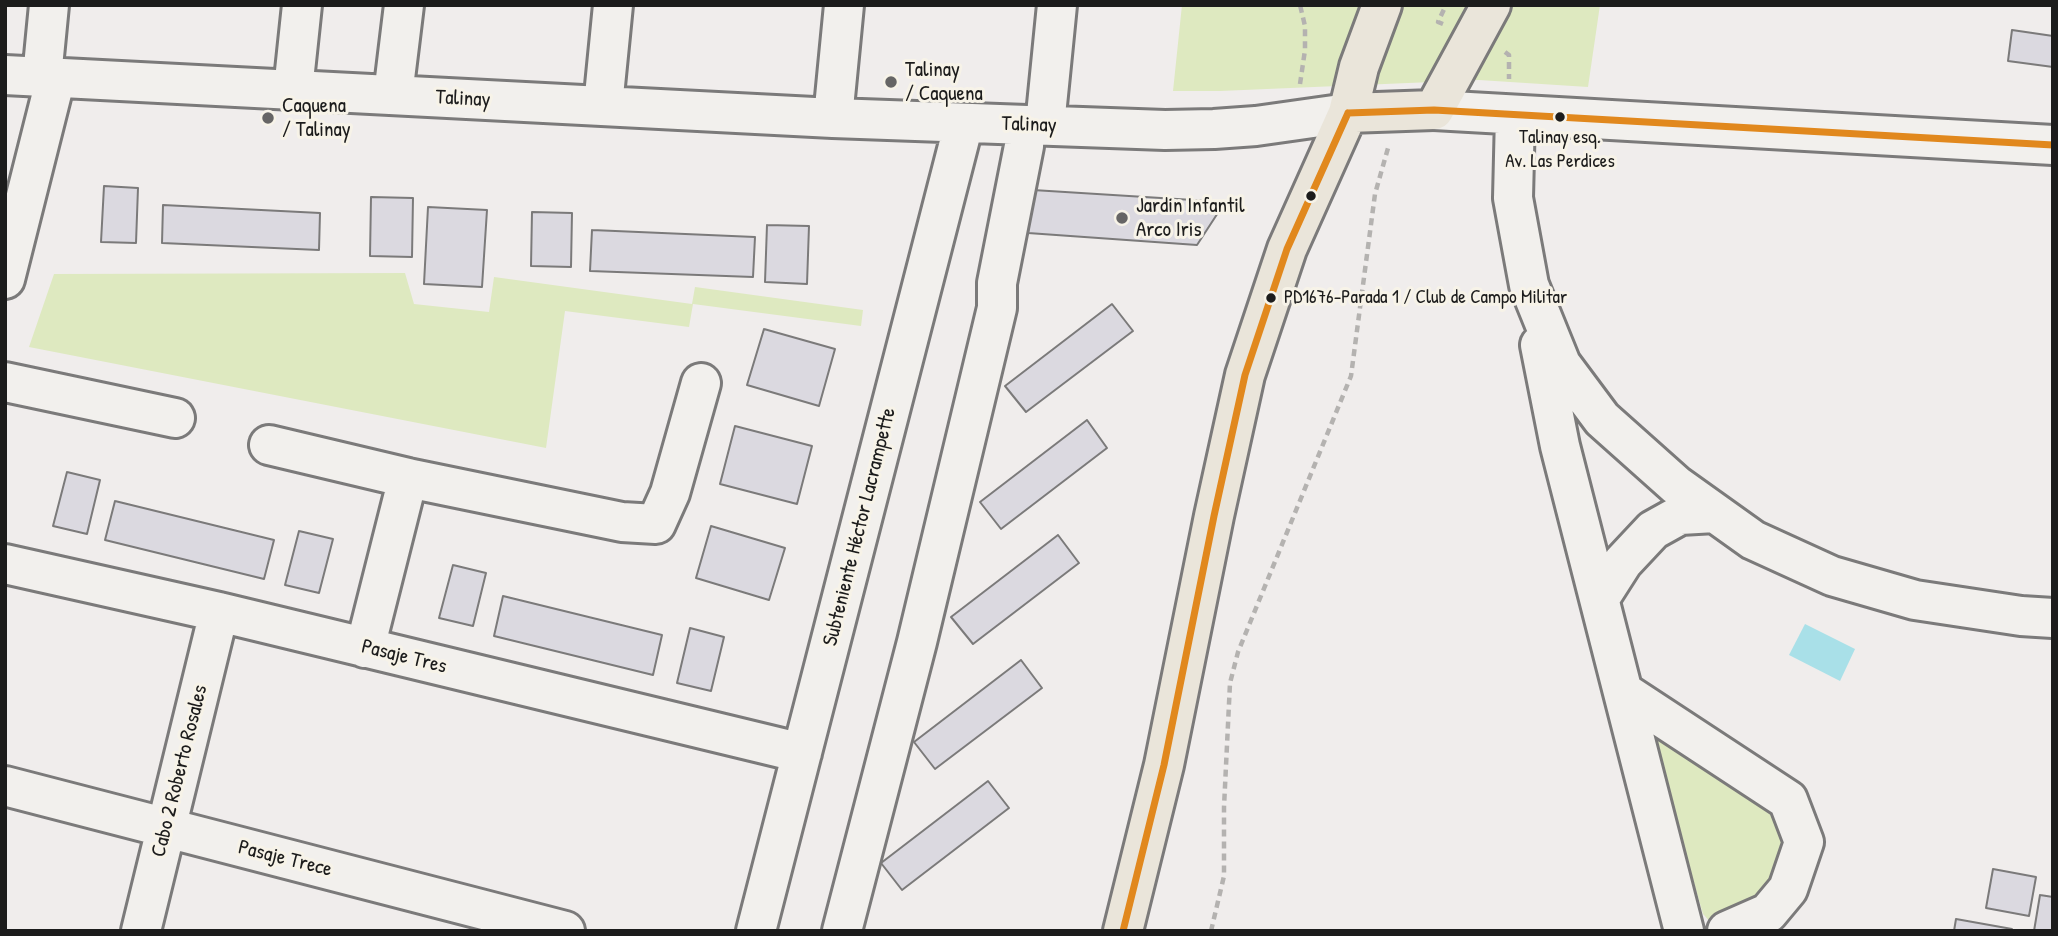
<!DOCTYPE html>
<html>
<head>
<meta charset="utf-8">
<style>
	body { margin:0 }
	#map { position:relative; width:2058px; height:936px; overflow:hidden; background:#f0edec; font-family:"Patrick Hand",sans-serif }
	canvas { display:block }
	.frame { position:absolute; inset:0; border:7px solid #1c1c1c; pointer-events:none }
</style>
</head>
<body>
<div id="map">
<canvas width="2058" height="936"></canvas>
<div class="frame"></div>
</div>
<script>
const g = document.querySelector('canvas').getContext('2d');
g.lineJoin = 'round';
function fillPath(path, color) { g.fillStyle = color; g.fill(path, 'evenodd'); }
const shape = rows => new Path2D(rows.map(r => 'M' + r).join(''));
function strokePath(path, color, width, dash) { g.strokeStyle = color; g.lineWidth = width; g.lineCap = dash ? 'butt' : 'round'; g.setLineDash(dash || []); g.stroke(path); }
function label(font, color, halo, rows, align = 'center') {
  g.font = font + ' "Patrick Hand",sans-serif'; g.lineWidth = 6; g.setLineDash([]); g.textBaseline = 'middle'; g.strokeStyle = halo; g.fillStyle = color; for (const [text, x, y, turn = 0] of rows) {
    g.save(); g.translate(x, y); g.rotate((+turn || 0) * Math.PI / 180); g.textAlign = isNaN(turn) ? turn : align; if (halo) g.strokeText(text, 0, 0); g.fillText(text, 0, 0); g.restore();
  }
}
fillPath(shape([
	[1182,5,1600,5,1588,87,1479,80,1220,91,1173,91],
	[405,273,414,304,489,312,494,277,692,304,695,287,863,310,861,326,693,304,689,327,565,311,546,448,29,347,54,274],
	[1650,730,1751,789,1782,823,1787,855,1766,894,1713,925,1703,914]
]), '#dee9c0');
fillPath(shape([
	[1805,624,1855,649,1840,681,1789,655]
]), '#a9e0e8');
const building = shape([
	[2012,30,2053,36,2053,67,2008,61,2012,30],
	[104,186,138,188,136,243,101,242,104,186],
	[1033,190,1225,202,1197,245,1028,233,1033,190],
	[371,197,413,198,412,257,370,256,371,197],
	[163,205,320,213,319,250,162,243,163,205],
	[428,207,487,210,482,287,424,284,428,207],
	[532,212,572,213,571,267,531,266,532,212],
	[767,225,809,226,807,284,765,282,767,225],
	[592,230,755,237,753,277,590,271,592,230],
	[1112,304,1133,331,1026,412,1005,386,1112,304],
	[764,329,835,349,819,406,747,385,764,329],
	[1087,420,1107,448,1001,529,980,502,1087,420],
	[735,426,812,446,797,504,720,484,735,426],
	[67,472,100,480,87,534,53,526,67,472],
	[115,501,274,540,264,579,105,540,115,501],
	[711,526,785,548,769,600,696,578,711,526],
	[299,531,333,539,319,593,285,585,299,531],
	[1058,535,1079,563,973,644,951,617,1058,535],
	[453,565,486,573,473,626,439,618,453,565],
	[503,596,662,635,653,675,494,636,503,596],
	[690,628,724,637,711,691,677,683,690,628],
	[1021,660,1042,688,935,769,914,742,1021,660],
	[988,781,1009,808,902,890,881,863,988,781],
	[1993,869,2036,877,2029,916,1986,908,1993,869],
	[2040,895,2053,897,2053,931,2034,931,2040,895],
	[1956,919,2012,929,2011,931,1954,931,1956,919]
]);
fillPath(building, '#dbd9e0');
strokePath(building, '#7b7a7a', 2);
const minor = shape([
	[5,75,833,118,1165,130,1214,129,1256,126,1348,113],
	[42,77,49,5],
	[293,90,302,5],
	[393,95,404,5],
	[603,106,613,5],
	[1434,110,2053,145],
	[1515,115,1513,198,1529,285,1561,364,1602,419,1676,485,1753,540,1832,576,1915,600,2021,616,2053,618],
	[833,118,844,5],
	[1045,125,1057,5],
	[5,279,56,77],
	[1540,345,1560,446,1684,931],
	[5,382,175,418],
	[269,445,408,478,622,522,656,524,670,493,701,383],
	[5,564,219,612,802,753],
	[1600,598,1623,562,1653,530,1680,515,1715,513],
	[365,648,408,478],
	[1625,693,1788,800,1804,842,1788,889,1768,913,1727,931],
	[5,786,565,931],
	[141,931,219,612],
	[756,931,964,123],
	[842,931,917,642,997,308,997,283,1024,146,1025,125]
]);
const major = shape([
	[1348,113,1434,110,1491,5],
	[1123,931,1164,765,1214,516,1245,375,1287,249,1348,113,1359,67,1382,5]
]);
strokePath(minor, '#7b7a7a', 44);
strokePath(major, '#7b7a7a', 44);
strokePath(shape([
	[1443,24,1438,22,1446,5],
	[1505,52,1509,55,1509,79],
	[1300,84,1305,50,1305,26,1300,5],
	[1211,931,1224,876,1224,807,1230,683,1238,652,1351,376,1375,194,1388,148,1390,148]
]), '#b4b2b0', 4.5, [7, 5]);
strokePath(minor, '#f2f0ed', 38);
strokePath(major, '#eae5da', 38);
strokePath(shape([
	[1348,113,1434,110,2053,145],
	[1123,931,1164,765,1214,516,1245,375,1287,249,1348,113]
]), '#e1881d', 7);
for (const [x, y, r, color] of [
	[891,82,7,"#666565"],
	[1560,117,6,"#1c1c1c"],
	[268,118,7,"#666565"],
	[1311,196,6,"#1c1c1c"],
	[1122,218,7,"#666565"],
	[1271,298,6,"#1c1c1c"]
]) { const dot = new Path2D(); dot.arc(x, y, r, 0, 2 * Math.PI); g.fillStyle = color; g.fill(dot); strokePath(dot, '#f7f3e8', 2.5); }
label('19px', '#1c1c1c', '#f7f3e8', [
	["Talinay esq.",1560,138],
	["Av. Las Perdices",1560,162],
	["PD1676-Parada 1 / Club de Campo Militar",1284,298,"left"]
]);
label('21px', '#1c1c1c', '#f7f3e8', [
	["Talinay",905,70],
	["/ Caquena",905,94],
	["Caquena",282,106],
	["/ Talinay",282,130],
	["Jardin Infantil",1136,206],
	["Arco Iris",1136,230]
], 'left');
label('21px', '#1c1c1c', '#f7f3e8', [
	["Talinay",463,99,3],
	["Talinay",1029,125,2],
	["Subteniente Héctor Lacrampette",860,527,-76],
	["Pasaje Tres",404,657,14],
	["Cabo 2 Roberto Rosales",180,771,-76],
	["Pasaje Trece",285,859,14]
]);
</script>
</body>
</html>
